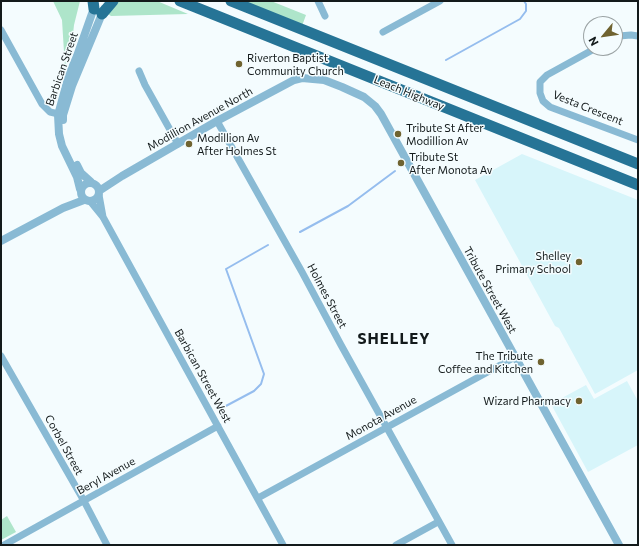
<!DOCTYPE html>
<html>
<head>
<meta charset="utf-8">
<style>
	body { margin:0 }
	#map { position:relative; width:639px; height:546px; overflow:hidden; background:#f4fcfe; font-family:Commissioner,sans-serif }
	canvas { display:block }
	.frame { position:absolute; inset:0; border:2px solid #131a1b; pointer-events:none }
	.north { position:absolute; left:583px; top:16px; width:40px; height:40px; box-sizing:border-box; background:#f4fcfe; border:1px solid #9aa2a3; border-radius:50%; rotate:241deg; font-size:11px; font-weight:700; line-height:16px; text-align:center; color:#131a1b }
	.north::after { content:''; display:block; margin:auto; width:14px; height:18px; background:#6f6330; clip-path:polygon(50% 0,100% 100%,50% 72%,0 100%) }
</style>
</head>
<body>
<div id="map">
<canvas width="639" height="546"></canvas>
<div class="frame"></div>
<div class="north">N</div>
</div>
<script>
const g = document.querySelector('canvas').getContext('2d');
g.lineJoin = 'round';
function fillPath(path, color) { g.fillStyle = color; g.fill(path, 'evenodd'); }
const shape = rows => new Path2D(rows.map(r => 'M' + r).join(''));
function strokePath(path, color, width, dash) { g.strokeStyle = color; g.lineWidth = width; g.lineCap = dash ? 'butt' : 'round'; g.setLineDash(dash || []); g.stroke(path); }
function label(font, color, halo, rows, align = 'center') {
  g.font = font + ' Commissioner,sans-serif'; g.lineWidth = 3; g.setLineDash([]); g.textBaseline = 'middle'; g.strokeStyle = halo; g.fillStyle = color; for (const [text, x, y, turn = 0] of rows) {
    g.save(); g.translate(x, y); g.rotate((+turn || 0) * Math.PI / 180); g.textAlign = isNaN(turn) ? turn : align; if (halo) g.strokeText(text, 0, 0); g.fillText(text, 0, 0); g.restore();
  }
}
fillPath(shape([
	[522,154,638,200,638,370,595,394,559,328,555,326,475,180],
	[627,381,638,401,638,445,588,472,551,404,586,385,594,399]
]), '#d7f5fa');
fillPath(shape([
	[53,1,80,1,74,25,72,43,65,68,62,20],
	[118,1,157,1,188,14,111,16,108,14],
	[241,1,271,1,306,15,302,26],
	[7,516,16,532,1,540,1,520]
]), '#aee5ca');
strokePath(shape([
	[446,60,520,19,526,11,526,4,524,1],
	[300,232,348,206,395,171],
	[224,407,254,391,261,384,264,374,226,269,268,245]
]), '#95bdee', 2);
strokePath(shape([
	[318,1,325,16],
	[1,30,42,104,50,112,63,115],
	[383,32,440,1],
	[615,38,619,36,631,35,638,36],
	[596,48,547,75,540,82,540,93,543,101,550,107,638,140],
	[139,71,145,85,178,144],
	[217,121,302,272,341,345,452,545],
	[99,195,103,217],
	[90,201,103,217,283,545],
	[1,356,84,501,107,545],
	[258,498,515,357],
	[4,545,218,426],
	[396,545,438,522]
]), '#89bad4', 7);
strokePath(shape([
	[63,120,63,115,72,86,104,9],
	[77,165,81,173,91,182],
	'81 192a9 9 0 1 1 18 0a9 9 0 1 1-18 0Z',
	[80,189,77,177,62,146,59,134,58,115,69,75,77,56,95,5],
	[99,191,122,176,217,121,294,80,302,78,324,80,342,87,364,97,375,106,381,114,619,545],
	[1,241,63,208,84,200]
]), '#89bad4', 8);
strokePath(shape([
	[93,1,94,9],
	[180,1,638,185],
	[231,1,638,164],
	[102,14,113,1]
]), '#267496', 11);
for (const [x, y, r, color] of [
	[239,64,4,"#6f6330"],
	[398,134,4,"#6f6330"],
	[189,144,4,"#6f6330"],
	[401,163,4,"#6f6330"],
	[579,262,4,"#6f6330"],
	[541,362,4,"#6f6330"],
	[579,401,4,"#6f6330"]
]) { const dot = new Path2D(); dot.arc(x, y, r, 0, 2 * Math.PI); g.fillStyle = color; g.fill(dot); strokePath(dot, '#f4fcfe', 1.5); }
label('11px', '#131a1b', '#f4fcfe', [
	["Riverton Baptist",247,58],
	["Community Church",247,71],
	["Tribute St After",406,128],
	["Modillion Av",406,141],
	["Modillion Av",197,138],
	["After Holmes St",197,151],
	["Tribute St",409,157],
	["After Monota Av",409,170],
	["Shelley",571,256,"right"],
	["Primary School",571,269,"right"],
	["The Tribute",533,356,"right"],
	["Coffee and Kitchen",533,369,"right"],
	["Wizard Pharmacy",571,401,"right"]
], 'left');
label('11px', '#131a1b', '#f4fcfe', [
	["Barbican Street",62,69,-71],
	["Leach Highway",409,93,22],
	["Vesta Crescent",588,108,22],
	["Modillion Avenue North",200,119,-29],
	["Tribute Street West",490,290,61],
	["Holmes Street",327,296,62],
	["Barbican Street West",203,376,61],
	["Monota Avenue",381,418,-29],
	["Corbel Street",64,445,61],
	["Beryl Avenue",106,476,-29]
]);
g.letterSpacing = '1px';
label('bold 15px', '#131a1b', '#f4fcfe', [
	["SHELLEY",394,339]
]);
g.letterSpacing = '0px';
</script>
</body>
</html>
